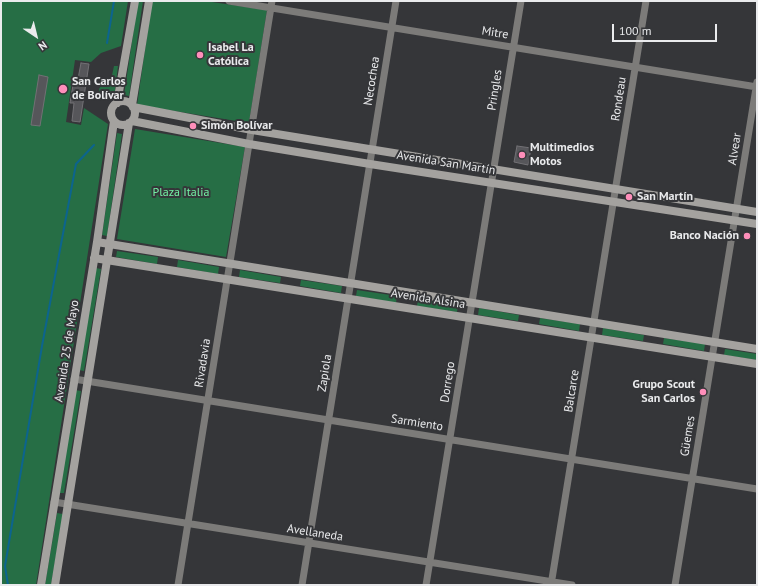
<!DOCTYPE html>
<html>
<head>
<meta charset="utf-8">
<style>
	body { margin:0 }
	#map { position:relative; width:758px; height:586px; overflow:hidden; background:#353639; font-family:"PT Sans",sans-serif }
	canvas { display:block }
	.frame { position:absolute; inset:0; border:2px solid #eaebed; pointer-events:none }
	.north { position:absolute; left:16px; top:16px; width:40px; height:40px; -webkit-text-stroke:3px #353639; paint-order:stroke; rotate:145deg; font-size:11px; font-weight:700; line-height:16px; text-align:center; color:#eaebed }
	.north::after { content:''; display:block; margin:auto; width:14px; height:18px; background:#eaebed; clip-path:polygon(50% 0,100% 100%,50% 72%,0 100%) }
	.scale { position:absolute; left:612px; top:24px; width:105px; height:18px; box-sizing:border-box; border:2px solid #eaebed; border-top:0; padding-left:5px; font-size:12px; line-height:14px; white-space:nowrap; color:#eaebed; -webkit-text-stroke:3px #353639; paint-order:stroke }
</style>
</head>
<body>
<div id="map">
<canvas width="758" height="586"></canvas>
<div class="frame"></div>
<div class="north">N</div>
<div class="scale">100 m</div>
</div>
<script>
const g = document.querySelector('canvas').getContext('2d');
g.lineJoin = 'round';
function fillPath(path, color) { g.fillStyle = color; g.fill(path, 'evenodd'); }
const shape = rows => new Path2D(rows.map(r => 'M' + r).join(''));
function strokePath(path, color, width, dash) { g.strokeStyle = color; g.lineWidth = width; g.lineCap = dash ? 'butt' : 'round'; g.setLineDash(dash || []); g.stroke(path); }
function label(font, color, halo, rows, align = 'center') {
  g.font = font + ' "PT Sans",sans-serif'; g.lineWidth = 4; g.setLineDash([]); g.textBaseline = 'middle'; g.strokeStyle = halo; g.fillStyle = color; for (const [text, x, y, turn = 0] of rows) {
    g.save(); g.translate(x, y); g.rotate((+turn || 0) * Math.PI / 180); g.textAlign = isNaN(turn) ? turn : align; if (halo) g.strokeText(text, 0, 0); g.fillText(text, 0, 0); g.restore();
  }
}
fillPath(shape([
	[1,1,128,1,121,46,101,53,91,62,75,60,66,122,81,125,84,108,108,124,36,585,1,585],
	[138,1,143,1,129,96,124,95],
	[152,1,205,1,267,10,249,123,137,105],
	[114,66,118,66,114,98,109,99,100,94,99,89,101,86,111,80],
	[135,129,245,147,226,257,117,239],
	[117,133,122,134,107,236,102,235],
	[117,251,158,257,157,264,116,257],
	[178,260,219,267,218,274,177,267],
	[96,268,101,269,84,371,79,370],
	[240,270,281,277,280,283,239,277],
	[301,280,342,286,341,293,300,286],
	[357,290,397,296,396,303,356,296],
	[418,299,458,306,457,312,417,306],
	[479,308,519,315,518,321,478,315],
	[540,318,580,324,579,331,539,324],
	[603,328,644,335,643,341,602,335],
	[664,338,705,344,704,351,663,344],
	[725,349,757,354,757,360,724,355],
	[75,390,81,391,64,493,59,493],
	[57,513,63,514,51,585,45,585]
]), '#266e45');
strokePath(shape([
	[107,43,114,1],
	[8,585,5,566,42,346,76,164,94,145]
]), '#0c648e', 2);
const building = shape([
	[81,63,89,64,80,122,72,121,74,103,70,103,74,79,78,79,81,63],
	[39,75,48,77,40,126,31,125,39,75],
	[517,146,531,148,528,165,514,162,517,146]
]);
fillPath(building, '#56565a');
strokePath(building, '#727175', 1);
strokePath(shape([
	[229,1,757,87],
	[74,379,757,489],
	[54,502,572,585],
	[178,585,272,1],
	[302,585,396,1],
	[426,585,521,1],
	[551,585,646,1],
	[675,585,757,82]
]), '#7c7b79', 7);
strokePath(shape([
	'111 113a12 12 0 1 1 24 0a12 12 0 1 1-24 0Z',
	[117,103,135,1],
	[132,105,149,1],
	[133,107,252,130,757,212],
	[132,121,249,144,370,164,757,224],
	[97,242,757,349],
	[94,258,757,364],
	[41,585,97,242,114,121],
	[55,585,129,123]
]), '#a4a29f', 8);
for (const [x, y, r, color] of [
	[200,55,4,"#ff8eba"],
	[63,89,5,"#ff8eba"],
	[193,126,4,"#ff8eba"],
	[522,155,4,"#ff8eba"],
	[629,197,4,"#ff8eba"],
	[747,236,4,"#ff8eba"],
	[703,392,4,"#ff8eba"]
]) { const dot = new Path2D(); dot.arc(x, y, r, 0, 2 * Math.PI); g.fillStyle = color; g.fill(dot); strokePath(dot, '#353639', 1.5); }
label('12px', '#eaebed', '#353639', [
	["Mitre",495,33,9],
	["Necochea",372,81,-81],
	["Pringles",495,90,-81],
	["Rondeau",619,99,-81],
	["Alvear",735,149,-81],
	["Avenida San Martín",446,163,9],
	["Avenida Alsina",428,299,9],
	["Avenida 25 de Mayo",67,351,-81],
	["Rivadavia",203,363,-81],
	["Zapiola",325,373,-81],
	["Dorrego",448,382,-81],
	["Balcarce",572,391,-81],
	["Sarmiento",417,423,9],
	["Güemes",688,436,-81],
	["Avellaneda",315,533,9]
]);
label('bold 12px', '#eaebed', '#353639', [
	["Isabel La",208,48],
	["Católica",208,62],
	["San Carlos",72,82],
	["de Bolívar",72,96],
	["Simón Bolívar",201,126],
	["Multimedios",530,148],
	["Motos",530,162],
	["San Martín",637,197],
	["Banco Nación",739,236,"right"],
	["Grupo Scout",695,385,"right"],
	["San Carlos",695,399,"right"]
], 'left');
label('12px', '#74f2a6', '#353639', [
	["Plaza Italia",181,193]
]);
</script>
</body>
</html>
